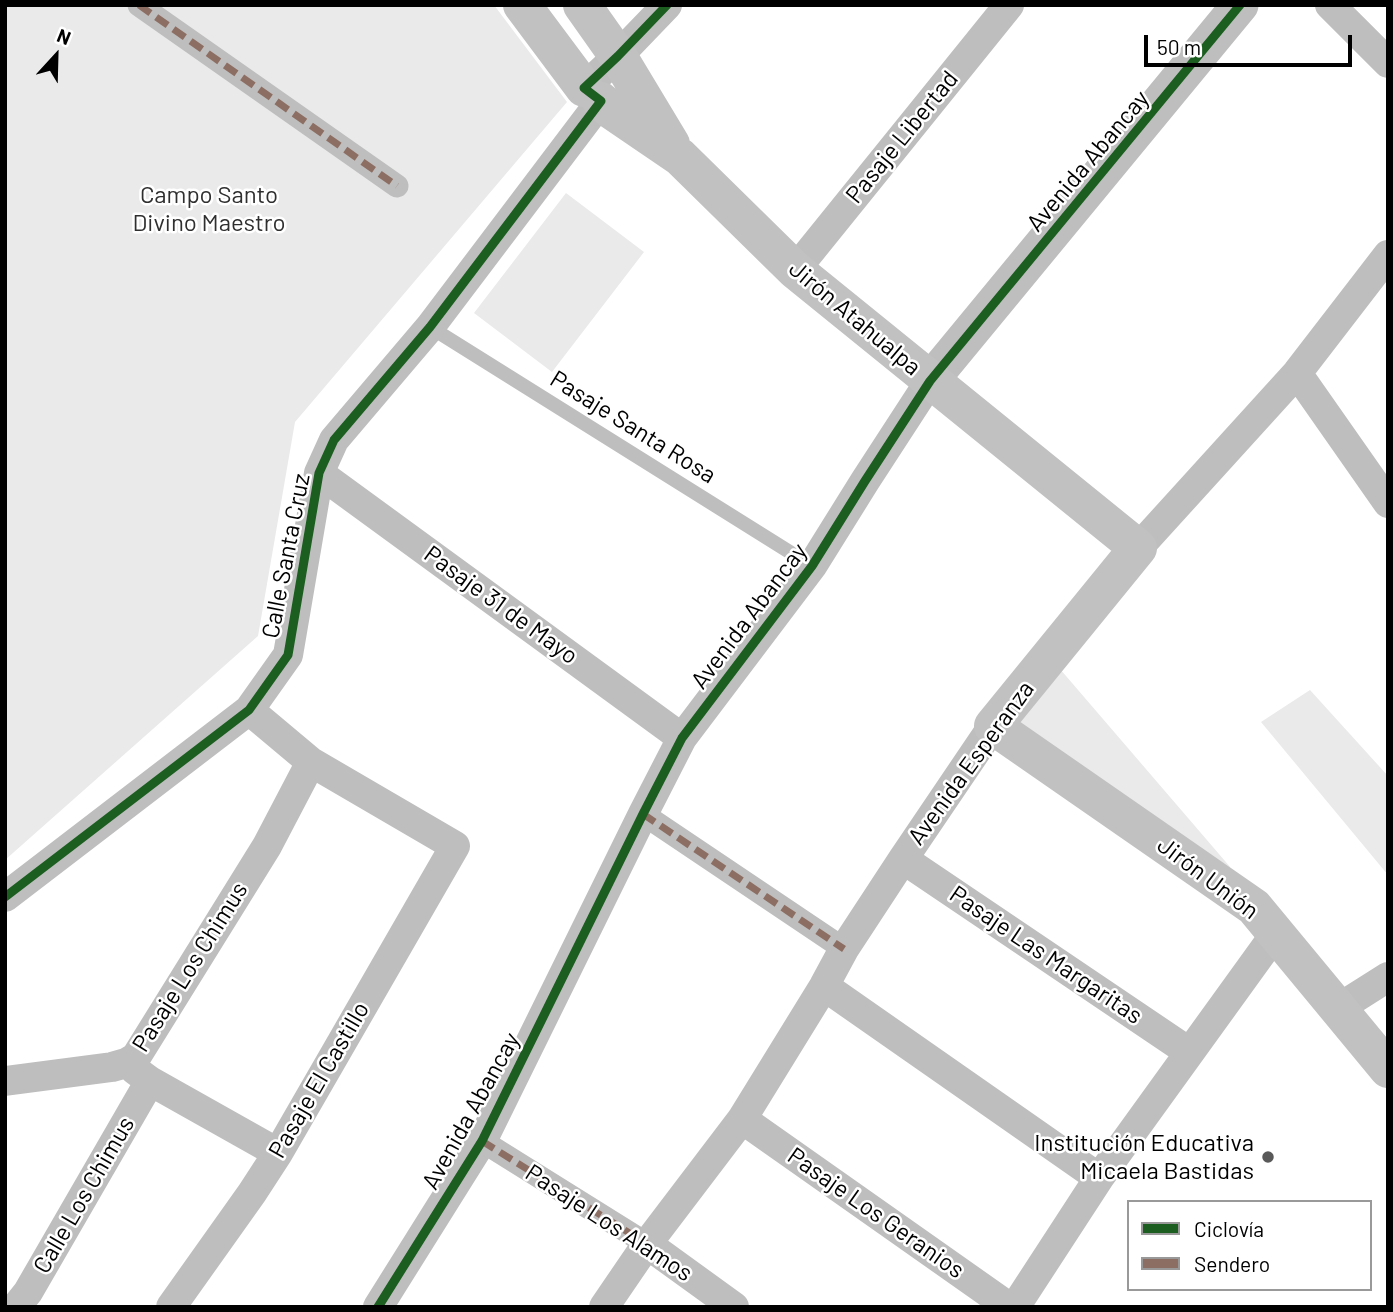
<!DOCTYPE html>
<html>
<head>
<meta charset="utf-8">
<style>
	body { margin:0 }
	#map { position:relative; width:1393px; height:1312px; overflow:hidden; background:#fff; font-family:Barlow,sans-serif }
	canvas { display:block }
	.frame { position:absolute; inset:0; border:7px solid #000; pointer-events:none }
	.legend { position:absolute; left:1127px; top:1200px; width:245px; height:91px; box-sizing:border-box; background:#fff; border:2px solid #999; margin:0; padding:9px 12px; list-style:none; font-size:21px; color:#000 }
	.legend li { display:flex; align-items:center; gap:14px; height:35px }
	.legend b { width:35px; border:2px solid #999 }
	.north { position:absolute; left:21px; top:21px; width:70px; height:70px; -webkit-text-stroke:5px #fff; paint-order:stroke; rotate:22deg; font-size:19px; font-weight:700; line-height:28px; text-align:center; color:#000 }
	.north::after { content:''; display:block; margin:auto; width:24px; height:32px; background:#000; clip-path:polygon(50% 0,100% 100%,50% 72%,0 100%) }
	.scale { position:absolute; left:1144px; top:35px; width:208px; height:32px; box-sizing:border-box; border:4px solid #000; border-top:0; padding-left:9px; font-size:21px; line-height:24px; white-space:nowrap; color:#000; -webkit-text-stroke:5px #fff; paint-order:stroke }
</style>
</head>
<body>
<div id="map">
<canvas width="1393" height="1312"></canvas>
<div class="frame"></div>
<ul class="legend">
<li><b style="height:9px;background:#1b5e20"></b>Ciclovía</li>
<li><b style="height:9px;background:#8d6e63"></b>Sendero</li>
</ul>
<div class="north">N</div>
<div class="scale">50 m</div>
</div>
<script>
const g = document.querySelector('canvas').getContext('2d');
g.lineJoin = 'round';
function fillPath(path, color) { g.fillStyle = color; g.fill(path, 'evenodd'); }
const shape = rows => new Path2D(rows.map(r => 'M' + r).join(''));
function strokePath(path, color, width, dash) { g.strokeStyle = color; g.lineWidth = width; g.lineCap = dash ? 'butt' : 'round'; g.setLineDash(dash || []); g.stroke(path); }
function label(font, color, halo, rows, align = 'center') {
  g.font = font + ' Barlow,sans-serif'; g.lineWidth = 5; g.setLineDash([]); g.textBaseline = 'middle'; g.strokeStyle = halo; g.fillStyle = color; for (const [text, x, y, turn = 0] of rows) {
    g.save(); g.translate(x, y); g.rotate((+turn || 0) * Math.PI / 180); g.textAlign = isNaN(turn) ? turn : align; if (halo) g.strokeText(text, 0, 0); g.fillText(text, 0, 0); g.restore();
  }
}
fillPath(shape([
	[5,5,494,5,567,102,295,422,258,636,5,860],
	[566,193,644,252,552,372,474,313],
	[1054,662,1231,868,1006,720],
	[1310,690,1388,776,1388,875,1261,722]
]), '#eaeaea');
strokePath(shape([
	[430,327,812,566]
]), '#bebebe', 14);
strokePath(shape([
	[139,5,397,186],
	[643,814,844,949],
	[482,1141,647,1244]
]), '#bebebe', 23);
strokePath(shape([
	[1330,5,1388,63],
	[584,88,618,56,667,5],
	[795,270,1009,5],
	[1297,373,1388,503],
	[319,473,682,738],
	[1138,548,1297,373,1388,255],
	[903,859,1189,1052],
	[5,897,249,710,288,655,319,473,334,440,430,327,601,101],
	[824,986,1099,1178],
	[1339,1008,1388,977],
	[135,1070,150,1081,278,1153],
	[5,1081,112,1067,126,1063,136,1057,267,846,311,762],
	[742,1119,1009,1307],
	[647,1244,734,1307],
	[16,1307,28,1292,150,1081],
	[171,1307,252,1193,278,1153,455,846,311,762,249,710],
	[378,1307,482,1141,643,814,682,738,812,566,865,481,930,381],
	[604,1307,647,1244,742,1119,824,986,844,949,903,859,993,726],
	[1015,1307,1099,1178,1276,933]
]), '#bebebe', 30);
strokePath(shape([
	[930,381,1240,5]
]), '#bebebe', 37);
strokePath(shape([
	[522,5,584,88],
	[582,5,618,56,671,144],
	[601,101,611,110,680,157,795,270,1138,548,993,726,1254,907,1388,1069]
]), '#c1c1c1', 38);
strokePath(shape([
	[139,5,397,186],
	[643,814,844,949],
	[482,1141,647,1244]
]), '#8d6e63', 7, [14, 7]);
strokePath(shape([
	[5,897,249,710,288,655,319,473,334,440,430,327,601,101,584,88,618,56,667,5],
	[378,1307,482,1141,643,814,682,738,812,566,865,481,930,381,1240,5]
]), '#1b5e20', 9);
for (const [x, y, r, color] of [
	[1268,1157,7,"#595959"]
]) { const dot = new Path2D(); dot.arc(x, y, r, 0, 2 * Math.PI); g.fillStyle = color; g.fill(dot); strokePath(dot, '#fff', 2.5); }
label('24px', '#000', '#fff', [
	["Pasaje Libertad",902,137,-51],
	["Avenida Abancay",1088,161,-50],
	["Jirón Atahualpa",855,318,40],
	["Pasaje Santa Rosa",633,427,32],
	["Calle Santa Cruz",286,556,-79],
	["Pasaje 31 de Mayo",501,605,36],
	["Avenida Abancay",749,616,-53],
	["Avenida Esperanza",971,763,-54],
	["Jirón Unión",1208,878,37],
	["Pasaje Las Margaritas",1046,955,34],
	["Pasaje Los Chimus",190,967,-58],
	["Pasaje El Castillo",319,1080,-60],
	["Avenida Abancay",471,1111,-61],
	["Calle Los Chimus",84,1195,-60],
	["Pasaje Los Geranios",876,1213,35],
	["Pasaje Los Alamos",609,1223,33]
]);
label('24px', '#2f2f2f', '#fff', [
	["Campo Santo",209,195],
	["Divino Maestro",209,223]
]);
label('24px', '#000', '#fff', [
	["Institución Educativa",1254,1143],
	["Micaela Bastidas",1254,1171]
], 'right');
</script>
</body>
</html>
